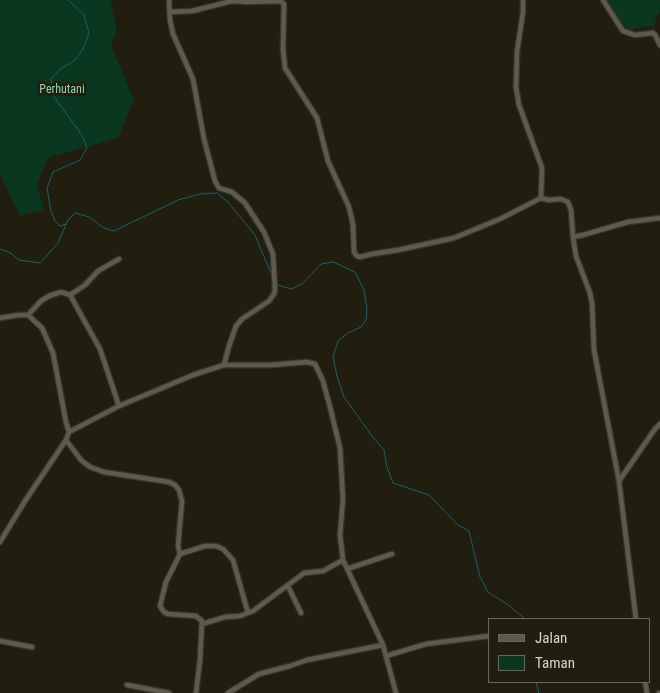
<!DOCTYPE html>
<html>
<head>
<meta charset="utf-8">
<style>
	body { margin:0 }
	#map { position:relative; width:660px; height:693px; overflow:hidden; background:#211e10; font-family:"Roboto Condensed",sans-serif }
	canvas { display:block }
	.legend { position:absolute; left:488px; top:618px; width:162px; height:65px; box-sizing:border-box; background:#211e10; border:1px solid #69675b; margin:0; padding:6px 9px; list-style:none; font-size:15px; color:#d6d4cc }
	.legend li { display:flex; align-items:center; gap:10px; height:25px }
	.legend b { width:25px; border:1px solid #69675b }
</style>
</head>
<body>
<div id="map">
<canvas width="660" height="693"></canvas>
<ul class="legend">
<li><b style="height:6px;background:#5e5b4b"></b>Jalan</li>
<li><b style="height:14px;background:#0a371f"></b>Taman</li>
</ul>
</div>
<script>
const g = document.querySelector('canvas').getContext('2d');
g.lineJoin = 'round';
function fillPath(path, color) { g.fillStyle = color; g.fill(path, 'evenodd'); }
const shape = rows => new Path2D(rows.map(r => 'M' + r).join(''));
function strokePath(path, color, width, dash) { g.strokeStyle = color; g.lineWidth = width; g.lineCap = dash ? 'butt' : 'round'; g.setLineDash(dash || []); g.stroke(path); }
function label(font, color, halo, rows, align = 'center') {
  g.font = font + ' "Roboto Condensed",sans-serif'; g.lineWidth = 5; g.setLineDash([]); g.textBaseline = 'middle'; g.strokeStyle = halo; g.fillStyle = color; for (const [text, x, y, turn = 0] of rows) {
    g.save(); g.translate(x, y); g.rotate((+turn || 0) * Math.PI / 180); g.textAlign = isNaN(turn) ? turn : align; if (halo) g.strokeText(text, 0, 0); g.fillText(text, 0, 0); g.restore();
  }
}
fillPath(shape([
	[0,0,110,0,117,29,112,42,113,51,134,100,118,138,47,158,37,186,44,210,20,216,0,174],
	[606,0,660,0,660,13,658,13,654,26,626,30]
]), '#0a371f');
strokePath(shape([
	[66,224,60,226,55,221,51,211,47,188,53,172,80,160,87,148,82,135,54,97,51,79,59,70,75,60,83,49,89,33,84,15,68,0],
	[0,249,11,253,19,260,40,263,58,243,68,220,75,213,89,217,104,228,114,231,178,200,200,194,217,193,227,201,255,235,273,278],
	[276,283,278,285,291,289,302,284,321,264,333,262,355,272,364,290,367,309,366,320,361,327,348,333,338,341,333,357,337,376,344,397,372,436,384,450,387,467,393,483,429,495,458,525,469,531,480,577,488,592,511,607,525,619],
	[536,682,539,693]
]), '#1b606b', 1);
const minor = shape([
	[169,0,170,20,173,34,193,79,204,139,215,181,219,188,232,192,245,203,264,232,273,254,275,290,274,294,269,301,242,319,236,326,229,346,224,365],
	[523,0,523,12,517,52,516,87,519,105,542,168,541,198,549,200,561,199,568,202,571,210,573,237,576,256,590,293,592,303,594,350,619,481,636,619],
	[603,0,623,31,635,35,653,33,655,35,660,45],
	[170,12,192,11,232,1,248,2,280,1,284,4,283,49,285,68,317,118,328,161,349,207,353,225,354,252,357,256,360,257,372,254,398,250,454,238,500,219,541,198],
	[573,237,583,235,628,222,660,218],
	[70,295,85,285,98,271,119,259],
	[28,315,41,301,49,296,61,292,70,295,100,349,119,406],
	[0,318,19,315,28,315,42,328,53,353,66,422,69,432,119,406,193,375,224,365,271,365,307,362,315,364,323,381,330,407,340,448,343,499,340,535,343,560,383,645,396,693],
	[66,440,81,460,90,467,104,472,169,482,175,485,179,490,182,501,178,546,180,554,166,582,160,606,164,612,168,614,196,616,202,621,200,660,196,693],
	[619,481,655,429,660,424],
	[0,542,25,501,66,440,69,432],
	[180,554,205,546,216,546,223,549,233,560,248,613],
	[347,569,392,554],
	[288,586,301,613],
	[202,624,225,617,240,616,253,611,304,573,323,571,343,560],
	[0,641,32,647],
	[386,656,426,644,489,636],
	[645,682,647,693],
	[127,685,169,693],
	[228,693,259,674,290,666,307,660,383,645],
	[659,693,660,693]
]);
strokePath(minor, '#37352e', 7);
strokePath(minor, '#5e5b4b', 4.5);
label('12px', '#8ed7a9', '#211e10', [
	["Perhutani",62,90]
]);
</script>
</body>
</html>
